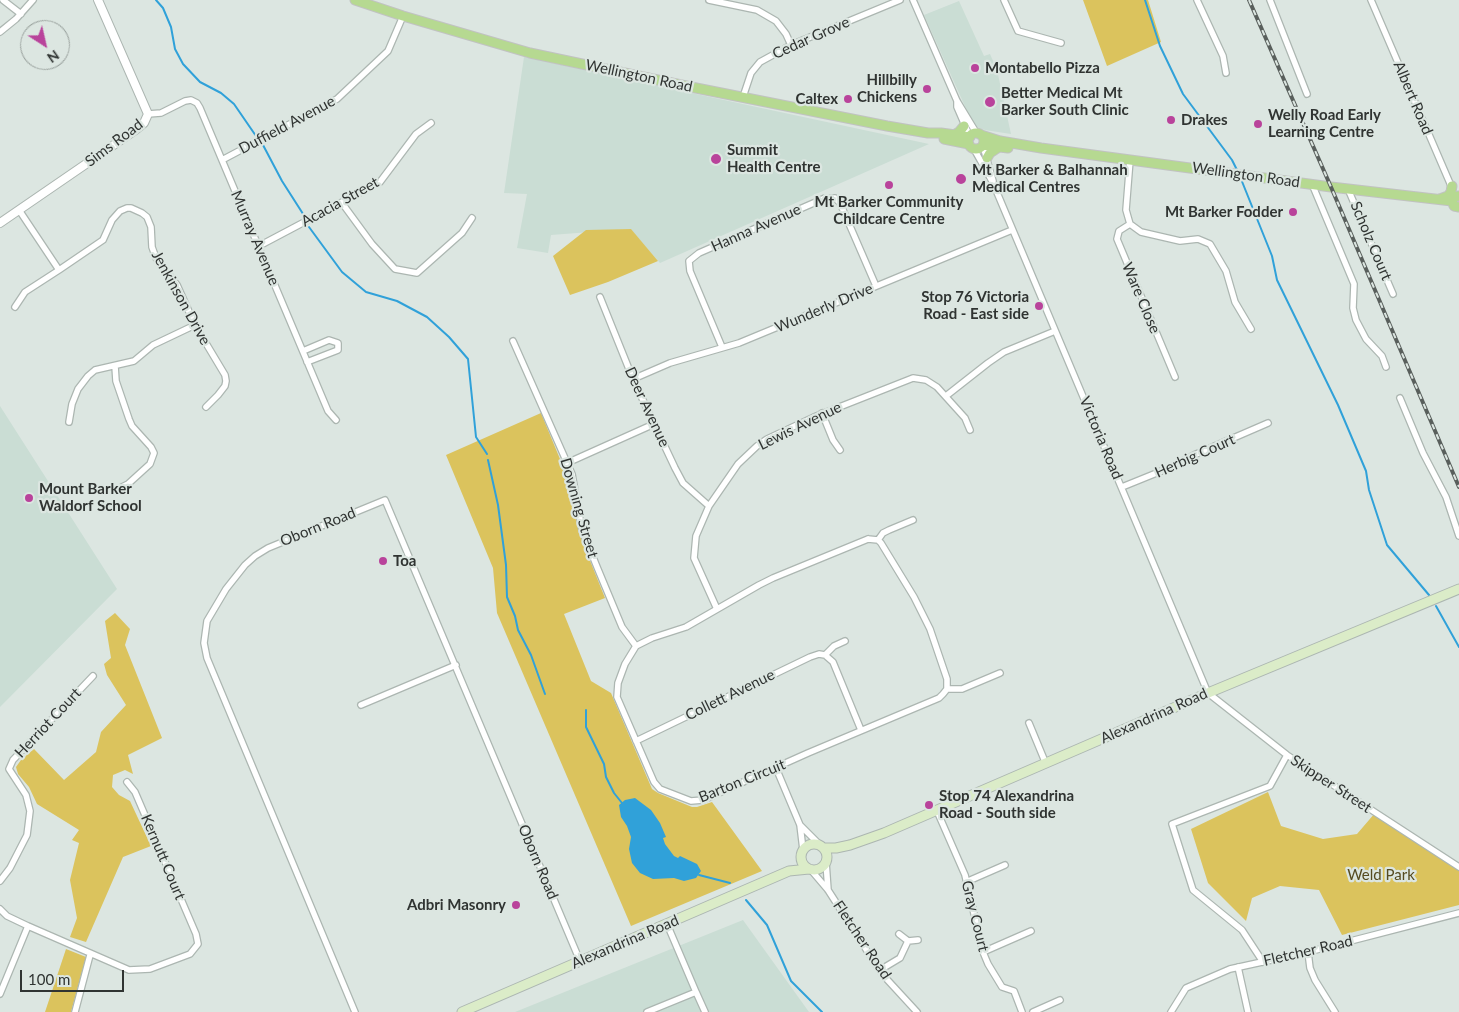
<!DOCTYPE html>
<html>
<head>
<meta charset="utf-8">
<style>
	body { margin:0 }
	#map { position:relative; width:1459px; height:1012px; overflow:hidden; background:#dce6e1; font-family:Lato,sans-serif }
	canvas { display:block }
	.north { position:absolute; left:20px; top:20px; width:50px; height:50px; box-sizing:border-box; background:#dce6e1; border:1px solid #979f9b; border-radius:50%; rotate:145deg; font-size:14px; font-weight:700; line-height:20px; text-align:center; color:#303432 }
	.north::after { content:''; display:block; margin:auto; width:18px; height:22px; background:#b9439b; clip-path:polygon(50% 0,100% 100%,50% 72%,0 100%) }
	.scale { position:absolute; left:20px; top:970px; width:104px; height:22px; box-sizing:border-box; border:2px solid #303432; border-top:0; padding-left:6px; font-size:15px; line-height:18px; white-space:nowrap; color:#303432; -webkit-text-stroke:4px #dce6e1; paint-order:stroke }
</style>
</head>
<body>
<div id="map">
<canvas width="1459" height="1012"></canvas>
<div class="north">N</div>
<div class="scale">100 m</div>
</div>
<script>
const g = document.querySelector('canvas').getContext('2d');
g.lineJoin = 'round';
function fillPath(path, color) { g.fillStyle = color; g.fill(path, 'evenodd'); }
const shape = rows => new Path2D(rows.map(r => 'M' + r).join(''));
function strokePath(path, color, width, dash) { g.strokeStyle = color; g.lineWidth = width; g.lineCap = dash ? 'butt' : 'round'; g.setLineDash(dash || []); g.stroke(path); }
function label(font, color, halo, rows, align = 'center') {
  g.font = font + ' Lato,sans-serif'; g.lineWidth = 4.5; g.setLineDash([]); g.textBaseline = 'middle'; g.strokeStyle = halo; g.fillStyle = color; for (const [text, x, y, turn = 0] of rows) {
    g.save(); g.translate(x, y); g.rotate((+turn || 0) * Math.PI / 180); g.textAlign = isNaN(turn) ? turn : align; if (halo) g.strokeText(text, 0, 0); g.fillText(text, 0, 0); g.restore();
  }
}
fillPath(shape([
	[959,1,984,56,990,54,997,70,1011,134,985,130,977,127,968,113,924,15],
	[524,57,929,144,660,263,630,229,551,235,548,253,517,248,527,194,504,193],
	[0,406,117,589,0,707],
	[743,920,809,1012,515,1012]
]), '#caddd4');
fillPath(shape([
	[1083,0,1148,0,1161,42,1107,66],
	[631,229,658,261,608,282,570,295,553,256,586,230],
	[541,413,567,476,579,533,605,598,564,614,591,681,611,693,652,789,658,793,692,807,697,807,712,802,762,871,631,926,497,613,493,568,446,455],
	[115,613,130,629,125,645,162,738,128,755,133,774,125,770,113,775,112,787,119,795,130,801,151,846,123,857,86,942,70,937,77,918,70,880,79,843,72,840,79,830,37,804,29,787,18,774,16,767,21,760,34,749,64,780,96,752,101,732,126,705,107,675,104,664,111,658,105,621],
	[1268,792,1281,826,1323,839,1357,834,1375,813,1459,868,1459,905,1342,935,1319,890,1280,886,1252,898,1246,921,1208,883,1191,829],
	[66,949,86,957,71,1012,45,1012]
]), '#dbc35d');
fillPath(shape([
	[635,798,651,810,660,823,666,837,663,838,665,844,674,856,678,858,680,856,697,864,701,871,696,878,684,881,674,878,653,879,640,873,632,863,629,849,631,837,627,826,621,817,619,805,625,800]
]), '#30a1d9');
strokePath(shape([
	[156,0,163,8,171,27,175,49,183,64,200,82,221,93,234,104,256,136],
	[1145,0,1160,46,1183,94,1232,160,1237,170],
	[263,145,282,181,305,217],
	[1241,179,1272,256,1277,280,1338,405,1366,471,1369,490,1387,545,1429,595],
	[309,227,342,272,366,292,397,301,427,317,449,337,468,359,476,437,487,454],
	[488,460,498,505,506,565,507,597,515,616,518,630,531,655,545,694],
	[1436,606,1459,647],
	[586,710,586,727,604,764,606,777,614,793,622,803],
	[699,875,730,883],
	[746,900,767,925,791,981,822,1012]
]), '#30a1d9', 2);
const minor = shape([
	[3,0,21,14],
	[709,0,757,10,776,21,786,34,791,45],
	[913,0,957,101,977,134],
	[1004,0,1018,31,1061,43],
	[1197,0,1223,56,1226,73],
	[1270,0,1307,94],
	[1371,0,1452,188],
	[0,32,16,19,33,0],
	[743,97,751,73,760,62,791,45,900,0],
	[957,101,957,107,970,137],
	[148,114,161,113,185,101,191,100,197,103,200,108,328,411,336,420],
	[983,146,993,181],
	[974,149,993,183,1208,693,1287,755,1459,867],
	[222,160,337,99,388,51,403,16],
	[1130,160,1126,210,1130,224,1141,232,1180,241,1198,239,1210,244,1226,271,1235,302,1251,329],
	[1312,184,1354,284,1353,308,1356,320,1366,339,1382,356,1386,367],
	[1348,189,1393,294],
	[342,203,372,244,395,269,417,273,462,233,472,218],
	[19,210,59,270,103,240,112,220,120,211,127,208,131,208,142,213,147,217,151,227,152,247,156,258,177,285,195,325,225,375,226,381,225,386,218,395,206,407],
	[1130,224,1119,231,1117,239,1175,377],
	[259,246,380,182,416,134,431,123],
	[600,297,633,379,675,468,683,483,709,506],
	[15,307,25,292,59,270],
	[513,341,572,474,582,530,597,567,622,627,636,646],
	[722,347,690,271,689,261,699,253,825,198,835,198,840,203,876,286],
	[303,351,329,340,338,343,338,350,307,362],
	[633,379,670,363,739,343,1012,230],
	[946,396,988,363,1004,352,1055,331],
	[1400,398,1423,453,1446,497,1459,536],
	[822,413,833,440,840,450],
	[69,422,72,404,78,389,88,376,95,370,134,361,153,345,195,325],
	[567,463,654,424],
	[1122,487,1164,470,1194,455,1268,423],
	[114,491,128,484,150,464,154,453,151,447,132,426,129,419,116,381,115,366],
	[868,539,878,540,881,543,914,597,930,629,947,679,947,689,943,694,939,698,808,753,703,800,691,801,660,789,654,782,617,697,618,683,625,664,636,646,652,638,686,627,759,585,773,578,868,539],
	[878,540,883,533,889,530,913,520],
	[717,609,694,558,696,536,709,506,738,464,757,446,767,439,814,417,913,378,926,380,937,387,965,418,970,430],
	[825,655,834,646,845,641],
	[947,689,962,689,1000,673],
	[361,705,456,665],
	[1029,723,1046,764],
	[636,741,810,657,819,654,825,655,833,662,861,730],
	[776,768,800,825,803,850],
	[937,811,965,875,983,952,988,964,1002,987,1014,991,1022,1012],
	[800,825,819,844],
	[826,862,828,890],
	[811,870,828,890,882,974,917,1012],
	[0,881,10,868,27,835,30,811,26,795,9,769,13,760,93,676],
	[966,882,1005,865],
	[0,909,7,916,28,926,129,970,150,969,190,954,198,944,196,934,135,792,127,782],
	[899,934,908,941,918,940],
	[983,952,1031,931],
	[1308,952,1310,968,1315,980,1335,1012],
	[1263,962,1242,930,1193,890,1172,824,1270,786,1287,755],
	[1238,967,1248,1012],
	[880,970,900,958,908,941],
	[696,992,705,1012],
	[0,994,28,926],
	[75,1012,90,955],
	[355,1012,207,658,204,643,207,621,226,589,245,565,255,556,268,548,385,500,580,961],
	[647,1012,696,992,667,924],
	[1033,1012,1060,1000],
	[1171,1012,1186,988,1230,969,1308,952,1459,913]
]);
const tertiary = shape([
	[0,223,134,131,144,123,148,114,98,0]
]);
const secondary = shape([
	'801 857a13 13 0 1 1 26 0a13 13 0 1 1-26 0Z',
	[824,848,836,848,850,845,884,833,1208,693,1459,589],
	[462,1012,789,871,809,869]
]);
const primary = shape([
	[355,0,403,16,530,53,686,86,887,126,928,133,941,133,970,137],
	'968 141a8 8 0 1 1 16 0a8 8 0 1 1-16 0Z',
	[954,135,959,132,964,126],
	[981,135,1000,141,1041,148,1331,187,1452,201],
	[944,139,969,144],
	[983,145,1008,148],
	[987,158,990,153,999,147],
	[1459,196,1454,197,1452,201,1454,206,1459,207],
	[1440,199,1448,196,1451,192,1452,186]
]);
strokePath(minor, '#acb6b1', 8);
strokePath(tertiary, '#acb6b1', 10);
strokePath(secondary, '#acb6b1', 11);
strokePath(primary, '#c1c2c2', 11);
strokePath(minor, '#fff', 5.5);
strokePath(tertiary, '#fff', 8);
strokePath(secondary, '#dbecc8', 9);
strokePath(primary, '#b6d991', 9);
const rail = shape([
	[1249,0,1331,187,1459,487]
]);
strokePath(rail, '#595f5c', 4);
strokePath(rail, '#dce6e1', 2, [5.5]);
for (const [x, y, r, color] of [
	[975,68,5,"#b9439b"],
	[927,89,5,"#b9439b"],
	[848,99,5,"#b9439b"],
	[990,102,6,"#b9439b"],
	[1171,120,5,"#b9439b"],
	[1258,124,5,"#b9439b"],
	[716,159,6,"#b9439b"],
	[961,179,6,"#b9439b"],
	[889,185,5,"#b9439b"],
	[1293,212,5,"#b9439b"],
	[1039,306,5,"#b9439b"],
	[29,498,5,"#b9439b"],
	[383,561,5,"#b9439b"],
	[929,805,5,"#b9439b"],
	[516,905,5,"#b9439b"]
]) { const dot = new Path2D(); dot.arc(x, y, r, 0, 2 * Math.PI); g.fillStyle = color; g.fill(dot); strokePath(dot, '#dce6e1', 2); }
label('15px', '#303432', '#dce6e1', [
	["Cedar Grove",811,38,-24],
	["Wellington Road",639,76,12],
	["Albert Road",1413,98,67],
	["Duffield Avenue",287,125,-28],
	["Sims Road",114,143,-37],
	["Wellington Road",1246,175,8],
	["Acacia Street",340,202,-29],
	["Hanna Avenue",756,228,-24],
	["Murray Avenue",255,238,67],
	["Scholz Court",1371,241,67],
	["Jenkinson Drive",181,298,61],
	["Ware Close",1141,298,67],
	["Wunderly Drive",824,308,-23],
	["Deer Avenue",647,407,65],
	["Lewis Avenue",800,426,-26],
	["Victoria Road",1101,438,67],
	["Herbig Court",1195,456,-24],
	["Downing Street",579,508,74],
	["Oborn Road",318,527,-22],
	["Collett Avenue",730,695,-26],
	["Alexandrina Road",1154,716,-24],
	["Herriot Court",48,723,-47],
	["Barton Circuit",742,781,-22],
	["Skipper Street",1331,784,33],
	["Kernutt Court",163,857,67],
	["Oborn Road",538,862,67],
	["Gray Court",975,916,76],
	["Fletcher Road",862,940,56],
	["Alexandrina Road",625,942,-23],
	["Fletcher Road",1308,951,-13]
]);
label('bold 15px', '#303432', '#dce6e1', [
	["Montabello Pizza",985,68],
	["Hillbilly",917,80,"right"],
	["Chickens",917,97,"right"],
	["Better Medical Mt",1001,93],
	["Barker South Clinic",1001,110],
	["Caltex",838,99,"right"],
	["Welly Road Early",1268,115],
	["Learning Centre",1268,132],
	["Drakes",1181,120],
	["Summit",727,150],
	["Health Centre",727,167],
	["Mt Barker & Balhannah",972,170],
	["Medical Centres",972,187],
	["Mt Barker Community",889,202,"center"],
	["Childcare Centre",889,219,"center"],
	["Mt Barker Fodder",1283,212,"right"],
	["Stop 76 Victoria",1029,297,"right"],
	["Road - East side",1029,314,"right"],
	["Mount Barker",39,489],
	["Waldorf School",39,506],
	["Toa",393,561],
	["Stop 74 Alexandrina",939,796],
	["Road - South side",939,813],
	["Adbri Masonry",506,905,"right"]
], 'left');
label('15px', '#554b20', '#dce6e1', [
	["Weld Park",1381,875]
]);
</script>
</body>
</html>
